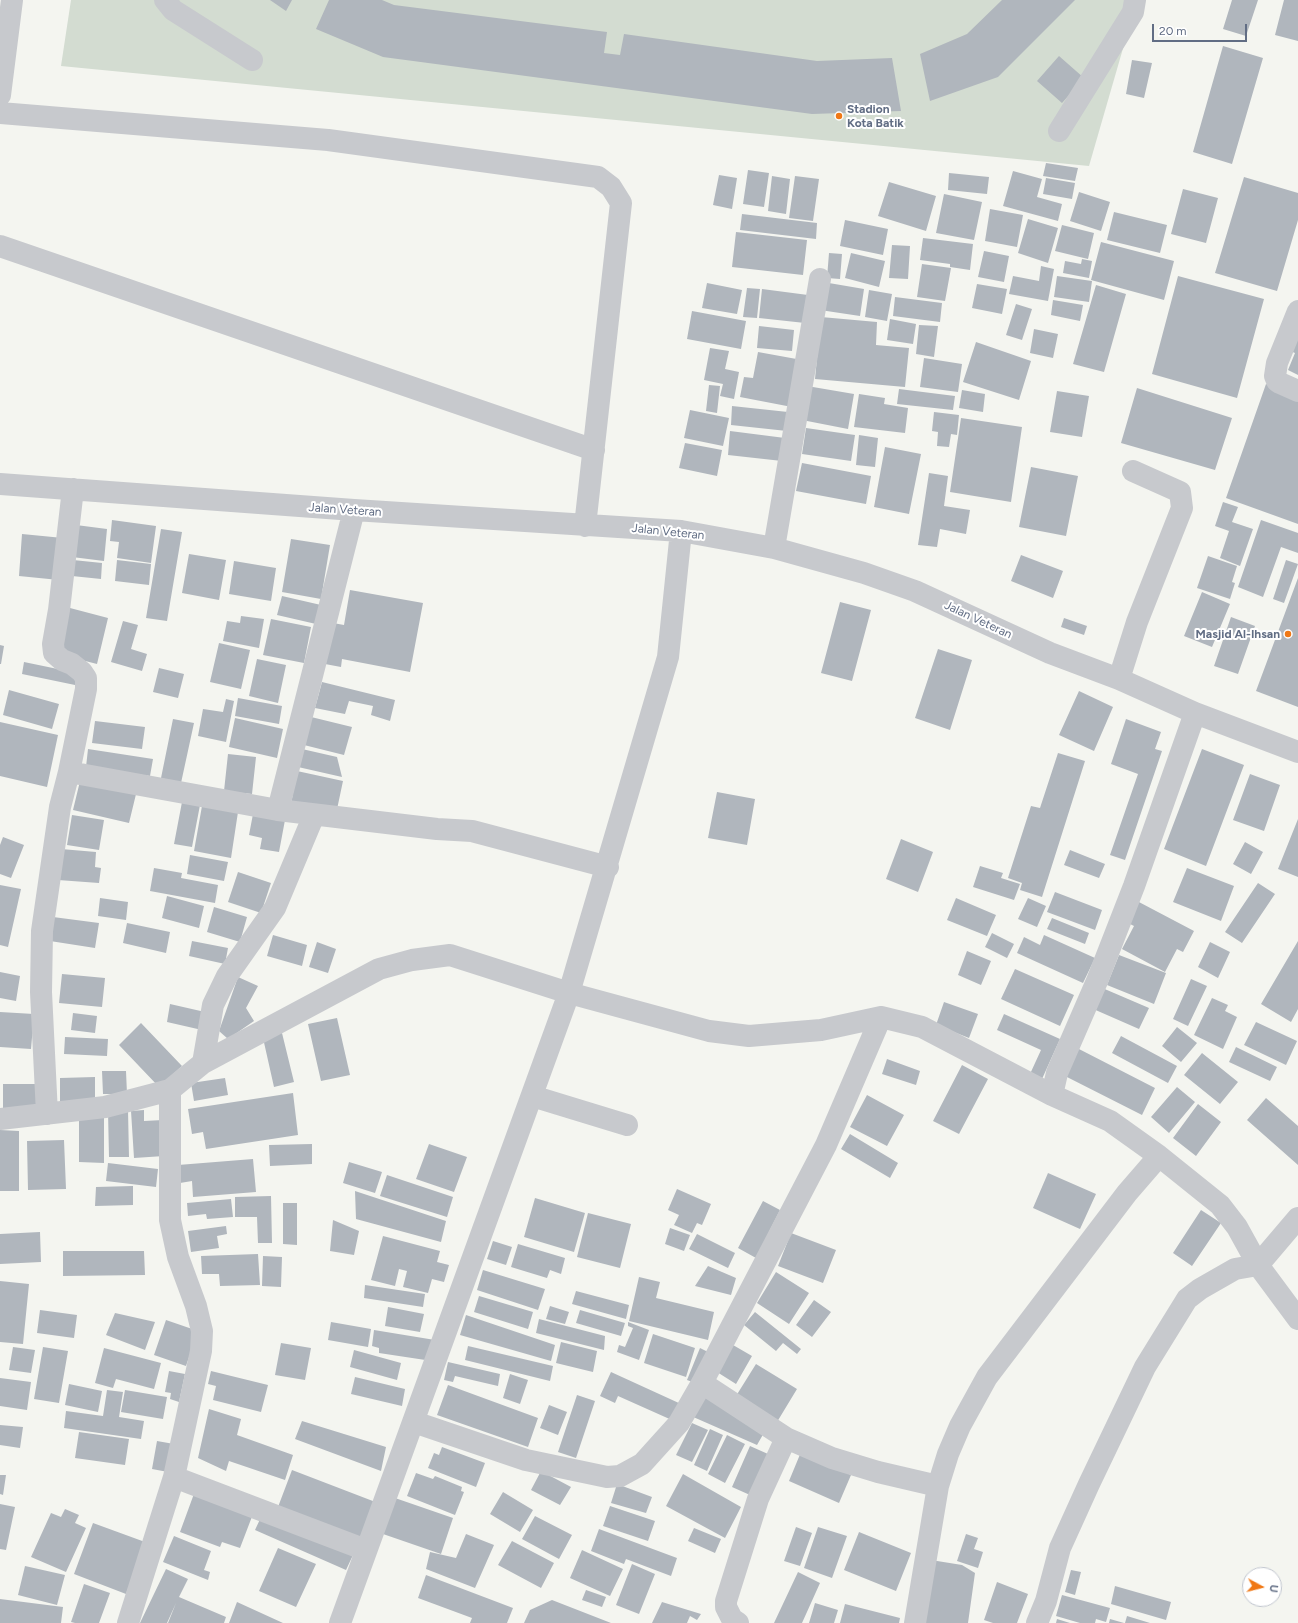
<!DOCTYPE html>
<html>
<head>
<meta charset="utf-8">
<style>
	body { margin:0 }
	#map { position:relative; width:1298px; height:1623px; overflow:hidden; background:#f4f5f0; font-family:Figtree,sans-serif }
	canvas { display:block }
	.north { position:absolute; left:1242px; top:1567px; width:40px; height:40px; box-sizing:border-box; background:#fff; border:1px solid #c0c5ce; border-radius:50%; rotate:97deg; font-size:11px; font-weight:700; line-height:16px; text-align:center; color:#616d84 }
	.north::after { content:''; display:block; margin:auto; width:14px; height:18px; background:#f07815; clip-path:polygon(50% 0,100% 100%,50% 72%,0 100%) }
	.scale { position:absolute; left:1152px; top:24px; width:95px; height:18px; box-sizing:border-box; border:2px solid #616d84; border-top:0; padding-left:5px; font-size:12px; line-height:14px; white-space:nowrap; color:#616d84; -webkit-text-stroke:3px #fff; paint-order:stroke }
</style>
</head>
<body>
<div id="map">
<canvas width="1298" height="1623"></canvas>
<div class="north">U</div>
<div class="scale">20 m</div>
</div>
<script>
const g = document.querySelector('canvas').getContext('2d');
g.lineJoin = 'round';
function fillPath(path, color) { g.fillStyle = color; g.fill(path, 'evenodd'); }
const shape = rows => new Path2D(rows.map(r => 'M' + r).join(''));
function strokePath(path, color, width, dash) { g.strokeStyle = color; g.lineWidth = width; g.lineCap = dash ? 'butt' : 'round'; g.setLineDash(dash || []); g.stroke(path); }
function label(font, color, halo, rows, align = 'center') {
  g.font = font + ' Figtree,sans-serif'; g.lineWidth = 4; g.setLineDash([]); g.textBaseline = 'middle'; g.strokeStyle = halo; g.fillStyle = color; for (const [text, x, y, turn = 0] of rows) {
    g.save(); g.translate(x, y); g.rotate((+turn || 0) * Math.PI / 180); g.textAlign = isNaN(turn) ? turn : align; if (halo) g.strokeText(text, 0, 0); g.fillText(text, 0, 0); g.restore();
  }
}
fillPath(shape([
	[71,0,1137,0,1089,166,61,66]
]), '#d3dcd1');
fillPath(shape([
	[270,0,292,0,286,11],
	[329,0,382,0,394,5,607,32,604,53,620,55,624,34,817,61,892,58,901,111,812,114,383,57,316,29],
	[1002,0,1075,0,998,77,930,101,920,54,967,34],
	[1232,0,1258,0,1246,36,1223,29],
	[1284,0,1298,0,1298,41,1275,35],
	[1223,46,1263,58,1232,164,1193,152],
	[1059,56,1084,78,1062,103,1037,81],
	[1132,60,1152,63,1144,98,1126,94],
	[1046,163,1078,168,1075,181,1043,176],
	[748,170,769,173,764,207,743,204],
	[1013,171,1042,179,1037,197,1062,204,1058,221,1003,206],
	[949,173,989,177,987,194,948,190],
	[719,175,737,178,732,209,713,205],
	[772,176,790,179,786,214,768,211],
	[795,176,819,179,813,221,789,218],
	[1244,177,1298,193,1298,220,1277,291,1215,273],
	[1046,178,1075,183,1072,199,1043,194],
	[889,182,936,196,926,231,878,216],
	[1183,189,1218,198,1206,243,1171,234],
	[1079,192,1110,202,1101,231,1070,221],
	[944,194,982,202,974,240,936,233],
	[990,209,1023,215,1017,247,985,241],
	[1114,212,1167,225,1160,253,1107,240],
	[742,214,817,223,816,239,740,230],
	[1028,219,1058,228,1048,263,1018,253],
	[845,220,888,229,883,255,840,246],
	[1062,225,1094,233,1088,259,1055,251],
	[736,232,807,240,803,275,732,267],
	[923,238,973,244,970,270,950,267,950,264,920,260],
	[1101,242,1174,261,1164,300,1091,280],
	[892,245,910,246,908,279,889,278],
	[984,251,1009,256,1004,282,978,277],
	[829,253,842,254,840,279,827,278],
	[851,253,885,261,879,287,845,278],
	[1082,259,1092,261,1089,278,1063,273,1065,261,1081,264],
	[922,264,951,268,945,301,917,297],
	[1041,266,1054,269,1048,301,1009,294,1013,276,1039,281],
	[1057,276,1092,281,1089,302,1054,297],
	[1178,276,1264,299,1237,398,1152,374],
	[823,282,864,289,860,316,820,310],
	[707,283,742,290,737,314,702,308],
	[977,284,1007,289,1002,314,972,308],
	[1096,285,1126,294,1104,372,1073,364],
	[747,288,760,289,757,318,743,317],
	[762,289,808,295,805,323,759,318],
	[869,290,892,294,887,321,865,317],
	[895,297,942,303,940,322,893,316],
	[1053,300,1083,305,1080,321,1051,315],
	[1016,304,1032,309,1022,340,1006,335],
	[692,311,746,321,741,349,687,339],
	[821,317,877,322,876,345,909,348,905,387,815,379],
	[890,319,916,324,913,344,887,340],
	[919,325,938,326,934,357,916,354],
	[1298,325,1298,375,1288,370,1295,353,1288,350],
	[759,326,794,330,792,351,757,348],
	[1034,329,1058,334,1053,358,1030,353],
	[976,342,1031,361,1019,400,963,382],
	[710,348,729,351,725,369,739,372,734,399,720,396,723,384,704,380],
	[758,352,802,360,792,407,740,397,744,377,753,378],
	[924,358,962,364,958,392,920,387],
	[1266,384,1298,395,1298,524,1226,498],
	[709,385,720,386,717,413,706,411],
	[807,386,854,394,848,429,802,420],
	[1137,388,1232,418,1215,470,1121,443],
	[899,389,955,396,953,410,897,404],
	[962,390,985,394,983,412,959,408],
	[1057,391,1089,396,1082,437,1050,432],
	[859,394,885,398,884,404,908,408,905,433,854,427],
	[732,406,788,412,787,431,731,425],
	[690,410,729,418,723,446,684,438],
	[934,412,959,415,957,435,951,434,949,447,937,446,938,432,932,431],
	[961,418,1022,427,1011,502,950,492],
	[806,428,855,435,851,461,802,454],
	[730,431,785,438,782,461,728,455],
	[859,435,878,438,875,467,856,465],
	[685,443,722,450,717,476,679,468],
	[885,447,921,454,909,514,874,507],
	[802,463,871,476,866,504,796,491],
	[1031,467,1078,476,1066,536,1019,527],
	[929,473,948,476,944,506,970,510,966,534,940,529,937,547,918,545],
	[1223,502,1238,507,1232,522,1253,529,1240,566,1220,558,1229,531,1215,526],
	[112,520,156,526,151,563,117,558,119,542,110,541],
	[1261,520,1298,533,1298,553,1281,547,1263,597,1238,587],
	[76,525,107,529,104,561,72,557],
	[161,529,182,532,167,621,146,618],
	[22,534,63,538,59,580,19,576],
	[291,539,330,545,321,599,282,592],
	[189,554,226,560,219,600,182,593],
	[1021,555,1063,571,1053,598,1011,581],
	[1208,556,1237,566,1232,582,1235,583,1230,599,1197,588],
	[73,560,102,563,101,579,72,576],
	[117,560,151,564,149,585,115,581],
	[1286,560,1298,564,1284,603,1273,599],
	[234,561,276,568,271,601,229,594],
	[1298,578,1298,707,1256,691],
	[350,590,423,603,410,672,342,659,341,667,325,664,333,623,344,625],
	[1202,592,1230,604,1212,647,1184,636],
	[282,596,321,605,316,624,277,615],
	[840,602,871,610,852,681,821,673],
	[70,608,108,618,97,664,58,654],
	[241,616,264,619,259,648,223,641,227,621,240,623],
	[1231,617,1255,626,1238,674,1214,666],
	[1064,618,1087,626,1084,635,1061,627],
	[271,619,311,627,304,663,263,655],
	[123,621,138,625,131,649,147,654,142,671,111,662],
	[219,643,250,650,241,689,210,682],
	[0,645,4,646,1,664,0,664],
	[938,649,972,660,950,730,915,718],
	[257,659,286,665,278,703,249,696],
	[24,662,77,673,75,685,22,674],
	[159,668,184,674,178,698,153,692],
	[322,682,395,700,390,721,371,715,373,706,349,701,345,714,315,708],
	[9,690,59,704,52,729,3,715],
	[1079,691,1113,707,1094,751,1059,735],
	[238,698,282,706,279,724,235,716],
	[226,699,234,701,226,742,198,736,203,709,223,712],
	[307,716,352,727,344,755,300,744],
	[235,718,283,729,277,758,229,747],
	[173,719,194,723,181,783,161,778],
	[1126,719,1161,732,1155,749,1162,751,1125,860,1110,855,1138,774,1111,764],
	[95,721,145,727,142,749,92,743],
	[0,722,58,735,47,787,0,776],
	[88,749,153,759,150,776,86,767],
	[302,749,337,757,342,777,298,767],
	[1202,749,1244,765,1206,866,1164,849],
	[1058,753,1085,761,1042,897,1020,890,1022,883,1008,878,1031,806,1040,808],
	[228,754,256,757,252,794,224,791],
	[297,771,343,781,336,814,291,804],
	[1250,774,1280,785,1264,831,1233,820],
	[81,777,137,790,129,823,73,810],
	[717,792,755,799,747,845,708,838],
	[182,802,200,805,192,847,174,844],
	[202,806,238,812,231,858,194,851],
	[253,814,285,820,279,852,260,849,262,838,249,835],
	[72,815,104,820,99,850,67,845],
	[1298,819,1298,877,1278,869],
	[3,837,24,845,11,878,0,874,0,845],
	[901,839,933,852,918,892,886,879],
	[1245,842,1263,852,1251,874,1233,864],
	[61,849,96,852,95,867,101,868,99,883,58,880],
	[1070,850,1105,864,1099,878,1064,865],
	[190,855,228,862,224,881,187,874],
	[980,866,1003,873,1001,878,1020,884,1014,900,973,887],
	[154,868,182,873,181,878,218,885,215,903,150,891],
	[1187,868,1234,886,1221,921,1173,902],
	[238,872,271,883,261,913,228,902],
	[1258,883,1275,894,1242,943,1225,932],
	[0,885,21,889,8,947,0,945],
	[1055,892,1102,910,1095,930,1047,912],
	[167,896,204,906,199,928,162,918],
	[100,898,128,902,126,920,98,916],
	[956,898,996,915,987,936,947,920],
	[1028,898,1046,906,1037,927,1018,919],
	[1137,901,1194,931,1183,952,1177,949,1165,972,1122,949,1134,926,1126,922],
	[214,907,247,917,240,942,207,932],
	[53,917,99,923,95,948,50,941],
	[1052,918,1089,933,1085,944,1047,929],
	[127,923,170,932,166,953,123,943],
	[992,933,1014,944,1007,958,985,947],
	[273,935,307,945,302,966,267,956],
	[1044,935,1095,958,1083,983,1017,953,1024,937,1040,945],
	[192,941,228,948,225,964,189,956],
	[1298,941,1298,1009,1291,1022,1261,1004],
	[317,942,336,949,328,973,309,967],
	[1210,942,1230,952,1218,978,1198,967],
	[967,951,991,961,981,985,958,975],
	[1119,955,1166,973,1154,1004,1107,985],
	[1015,969,1074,995,1060,1026,1001,999],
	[0,972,20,976,16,1001,0,998],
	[62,974,105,978,102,1007,59,1003],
	[238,977,258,986,246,1008,254,1021,228,1039,219,1031],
	[1191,979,1207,986,1188,1026,1173,1019],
	[1100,987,1149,1008,1139,1029,1091,1008],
	[1212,998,1228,1005,1225,1011,1237,1017,1223,1049,1194,1035],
	[944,1002,978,1014,969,1038,936,1025],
	[170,1004,205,1012,202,1030,167,1022],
	[0,1012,34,1014,31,1049,0,1047],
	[73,1013,97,1016,95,1033,71,1030],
	[1004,1014,1060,1039,1042,1079,1030,1074,1041,1050,997,1030],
	[337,1018,350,1075,321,1081,308,1024],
	[1256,1022,1297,1041,1286,1065,1244,1045],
	[141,1023,182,1066,159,1087,119,1045],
	[1177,1027,1197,1043,1181,1062,1162,1046],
	[282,1033,294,1082,274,1087,263,1038],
	[1121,1036,1177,1066,1168,1083,1112,1053],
	[65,1037,108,1039,107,1056,64,1054],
	[1236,1047,1277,1067,1270,1081,1229,1062],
	[1077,1048,1155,1088,1142,1115,1063,1075],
	[1202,1053,1238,1082,1220,1104,1184,1075],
	[887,1059,920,1071,916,1085,882,1074],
	[962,1065,988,1079,959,1134,933,1121],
	[102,1071,126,1071,127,1094,103,1094],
	[95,1077,95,1102,60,1103,60,1078],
	[225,1078,228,1095,194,1101,191,1083],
	[3,1084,37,1084,38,1109,3,1110],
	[1177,1087,1195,1102,1169,1133,1151,1117],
	[293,1093,298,1135,206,1149,203,1132,192,1134,188,1109],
	[867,1095,904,1115,887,1146,850,1127],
	[1266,1098,1298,1126,1298,1165,1247,1120],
	[1198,1104,1221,1122,1196,1156,1173,1138],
	[128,1110,129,1157,109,1157,108,1111],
	[144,1110,144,1121,163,1120,164,1156,134,1158,131,1111],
	[79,1116,104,1117,104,1163,79,1162],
	[0,1130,19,1131,19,1191,0,1191],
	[850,1134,898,1163,890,1178,841,1149],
	[64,1140,66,1189,28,1190,27,1141],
	[312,1144,312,1164,270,1166,269,1145],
	[429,1144,467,1157,454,1192,416,1179],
	[253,1159,256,1192,193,1197,192,1181,180,1183,178,1165],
	[349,1162,382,1172,375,1193,343,1183],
	[108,1163,158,1169,156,1187,106,1181],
	[1048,1173,1096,1194,1080,1229,1033,1208],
	[387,1175,453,1197,447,1217,380,1196],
	[133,1186,133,1205,95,1206,96,1187],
	[677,1189,711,1204,702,1225,697,1223,692,1233,674,1225,679,1215,668,1210],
	[355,1191,446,1221,441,1242,356,1219],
	[271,1196,272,1243,258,1243,257,1217,235,1217,235,1197],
	[535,1198,585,1213,574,1252,524,1237],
	[231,1199,233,1217,207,1219,206,1214,188,1216,187,1203],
	[763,1201,780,1210,756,1258,738,1248],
	[283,1203,297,1203,297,1245,283,1244],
	[1201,1210,1221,1223,1192,1266,1173,1253],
	[588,1213,631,1224,620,1268,577,1257],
	[333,1220,359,1231,354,1255,330,1251],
	[226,1226,227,1234,217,1236,219,1248,191,1252,188,1231],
	[670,1228,690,1235,684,1251,665,1244],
	[40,1232,41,1262,0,1264,0,1234],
	[791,1233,836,1250,823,1283,778,1266],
	[697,1234,735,1253,728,1268,689,1249],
	[383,1236,440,1251,437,1262,449,1265,444,1282,432,1279,428,1293,403,1287,407,1271,399,1269,395,1286,371,1280],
	[493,1241,512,1247,506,1265,487,1259],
	[518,1244,565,1258,561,1274,550,1270,547,1278,511,1267],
	[63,1251,144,1251,145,1275,63,1276],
	[258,1254,260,1285,220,1286,219,1274,202,1274,201,1256],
	[263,1256,282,1257,281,1287,262,1286],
	[708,1266,736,1278,731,1295,695,1286],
	[483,1270,545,1289,538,1310,477,1290],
	[776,1272,809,1293,789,1324,757,1303],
	[639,1277,660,1282,656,1298,714,1312,708,1340,629,1321],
	[0,1281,29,1284,23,1344,0,1342],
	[365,1285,425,1294,423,1307,364,1298],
	[576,1291,629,1305,626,1319,572,1304],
	[479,1296,533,1312,528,1329,474,1312],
	[814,1300,831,1312,812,1337,796,1325],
	[550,1306,569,1312,565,1324,546,1319],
	[388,1307,424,1314,420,1332,385,1326],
	[40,1310,77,1315,74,1338,37,1333],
	[580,1310,625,1323,621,1336,576,1323],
	[755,1312,801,1349,797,1354,783,1343,776,1351,744,1325],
	[115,1313,155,1322,145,1350,106,1335],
	[466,1315,555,1345,551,1361,460,1335],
	[539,1319,605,1336,604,1350,536,1333],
	[166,1320,198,1331,186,1366,154,1355],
	[331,1322,371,1329,368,1347,328,1340],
	[628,1322,649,1330,639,1360,617,1352,619,1345,625,1347,633,1328,628,1326],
	[374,1330,435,1340,432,1361,379,1353,379,1348,372,1346],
	[653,1334,695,1348,686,1377,644,1363],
	[561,1342,597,1351,593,1372,556,1363],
	[281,1343,311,1348,305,1380,275,1375],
	[733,1345,752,1356,736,1384,717,1372],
	[468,1346,553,1366,550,1381,465,1360],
	[13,1347,35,1350,31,1373,9,1370],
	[43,1347,68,1351,59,1403,34,1399],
	[104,1348,161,1363,154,1389,116,1379,113,1388,95,1383],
	[700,1348,708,1352,695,1383,687,1380],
	[354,1350,401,1363,397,1380,350,1367],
	[448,1362,500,1374,498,1386,455,1376,453,1382,444,1380],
	[756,1364,797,1389,777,1422,736,1396],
	[169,1371,185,1374,179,1402,170,1399,171,1393,165,1392],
	[211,1371,268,1385,261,1412,213,1400,216,1386,208,1384],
	[611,1372,681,1404,674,1421,618,1396,615,1403,600,1396],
	[510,1374,528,1380,520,1404,503,1398],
	[355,1377,405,1389,402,1406,351,1394],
	[0,1378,31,1382,27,1410,0,1406],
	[69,1384,102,1391,98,1412,65,1405],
	[448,1385,538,1418,528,1447,437,1415],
	[107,1390,123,1392,119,1417,144,1421,141,1439,64,1428,66,1411,103,1416],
	[125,1390,167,1397,163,1419,121,1412],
	[577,1395,595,1401,576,1458,558,1452],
	[704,1395,765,1431,757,1445,691,1416],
	[549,1405,567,1412,558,1435,540,1428],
	[209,1409,241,1419,237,1435,293,1455,285,1480,229,1461,226,1471,198,1458],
	[302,1421,386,1447,381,1471,295,1439],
	[692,1423,708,1430,692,1462,676,1455],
	[0,1425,23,1427,20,1448,0,1445],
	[710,1429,723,1435,707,1471,694,1465],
	[79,1432,129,1439,125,1465,75,1458],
	[727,1435,745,1444,725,1483,708,1474],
	[157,1441,174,1444,168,1472,152,1469],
	[750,1446,768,1454,750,1495,732,1487],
	[442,1447,485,1463,476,1487,428,1468,434,1453,439,1455],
	[801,1452,851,1475,839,1503,789,1481],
	[292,1470,378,1503,365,1540,278,1507],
	[541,1471,571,1487,560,1505,531,1490],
	[416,1473,433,1479,435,1476,462,1487,461,1491,464,1492,455,1515,407,1496],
	[683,1474,741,1507,725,1538,666,1506],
	[0,1475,6,1475,3,1495,0,1494],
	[617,1484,652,1497,646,1513,611,1503],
	[195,1491,253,1514,240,1548,222,1542,220,1547,180,1532],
	[503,1492,533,1510,520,1532,490,1514],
	[395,1498,453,1518,441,1554,383,1534],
	[0,1504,15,1507,6,1550,0,1549],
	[610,1506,655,1521,648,1541,603,1526],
	[65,1509,79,1515,75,1523,86,1528,66,1572,31,1557,51,1513,61,1517],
	[262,1515,353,1555,346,1570,255,1530],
	[535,1516,572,1535,559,1559,522,1539],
	[93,1523,145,1542,126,1594,74,1574],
	[796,1527,812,1533,800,1566,784,1561],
	[818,1527,847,1536,832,1578,804,1568],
	[694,1528,721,1539,715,1553,688,1541],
	[599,1529,677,1558,671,1576,626,1559,624,1564,591,1551],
	[859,1532,911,1553,896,1591,844,1570],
	[466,1534,494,1545,475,1588,426,1569,430,1552,456,1558],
	[966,1534,978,1538,974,1549,983,1552,978,1568,957,1561],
	[174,1536,211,1551,204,1570,210,1572,208,1580,163,1562],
	[512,1541,554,1563,541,1588,498,1565],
	[278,1548,316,1564,296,1607,259,1591],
	[582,1550,623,1569,610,1596,570,1578],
	[931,1560,962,1565,975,1573,968,1623,922,1623],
	[632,1564,655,1574,639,1614,616,1605],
	[25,1566,65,1575,57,1605,18,1595],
	[166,1569,188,1579,179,1597,226,1617,224,1623,168,1623,176,1603,167,1623,140,1623],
	[1071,1570,1081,1572,1075,1595,1065,1592],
	[798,1572,820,1583,802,1623,774,1623],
	[426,1575,513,1608,507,1623,470,1623,472,1618,418,1598],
	[997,1582,1028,1594,1017,1623,993,1623,984,1620],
	[84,1584,110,1593,99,1623,75,1623,71,1622],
	[1115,1586,1171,1602,1166,1620,1111,1604],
	[586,1590,606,1597,602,1607,582,1600],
	[1062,1595,1110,1608,1106,1622,1096,1619,1095,1623,1080,1623,1056,1616],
	[0,1599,63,1607,61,1623,0,1623],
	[552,1600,611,1623,524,1623,530,1610],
	[237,1602,283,1623,229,1623],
	[662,1602,701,1614,697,1620,690,1616,687,1623,652,1623],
	[815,1603,838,1610,834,1623,809,1623],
	[845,1604,900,1618,899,1623,840,1623],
	[1127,1616,1150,1623,1125,1623],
	[1057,1619,1070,1623,1056,1623],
	[1110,1619,1124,1623,1109,1623]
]), '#b0b6bd');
strokePath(shape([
	[165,0,173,10,252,60],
	[0,95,12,0],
	[0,113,328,140,598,177,611,187,621,203,585,526],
	[1059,131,1133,12,1135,0],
	[0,246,594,450],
	[1298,311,1277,363,1275,376,1277,381,1280,383,1298,391],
	[0,484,354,510,681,531,774,548,864,573,915,591,1050,653,1119,679,1195,713,1298,752],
	[774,548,820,279],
	[1119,679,1137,622,1182,508,1180,492,1133,471],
	[69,772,278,810,437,829,472,831,608,867],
	[278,810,354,510],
	[203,1063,213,1005,227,976,275,908,314,815],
	[1052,1095,1057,1073,1097,981,1134,886,1195,713],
	[532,1096,627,1125],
	[47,1114,41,992,42,931,60,807,69,772,86,689,86,678,82,672,72,664,62,660,54,653,53,644,59,610,73,489],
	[0,1119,105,1107,170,1090],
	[702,1383,786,1438,758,1499,726,1601,726,1607,732,1619,738,1623],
	[414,1422,526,1460,607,1477,620,1476,642,1464,679,1423,702,1383,826,1145,881,1017],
	[786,1438,832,1458,878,1472,938,1486],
	[174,1477,366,1550],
	[128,1623,174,1477,201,1351,202,1331,196,1306,178,1257,170,1220,170,1090,203,1063,379,969,412,960,450,955,569,993,709,1031,749,1036,821,1030,881,1017,922,1027,1052,1095,1110,1121,1159,1156,1220,1205,1237,1227,1258,1265,1298,1319],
	[340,1623,569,993,668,657,681,531],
	[915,1623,938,1486,948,1454,960,1426,987,1377,1127,1193,1159,1156],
	[1037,1623,1046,1601,1060,1548,1089,1484,1145,1367,1187,1299,1200,1289,1235,1269,1258,1265,1298,1218]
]), '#c7c9cd', 22);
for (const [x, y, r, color] of [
	[839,116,4,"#f07815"],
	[1288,634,4,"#f07815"]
]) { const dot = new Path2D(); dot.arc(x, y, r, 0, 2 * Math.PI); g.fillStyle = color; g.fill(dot); strokePath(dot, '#fff', 1.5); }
label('bold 12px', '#616d84', '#fff', [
	["Stadion",847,109],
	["Kota Batik",847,123],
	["Masjid Al-Ihsan",1280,634,"right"]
], 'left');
label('12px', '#616d84', '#fff', [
	["Jalan Veteran",345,510,4],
	["Jalan Veteran",668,532,6],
	["Jalan Veteran",978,620,25]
]);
</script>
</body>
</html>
